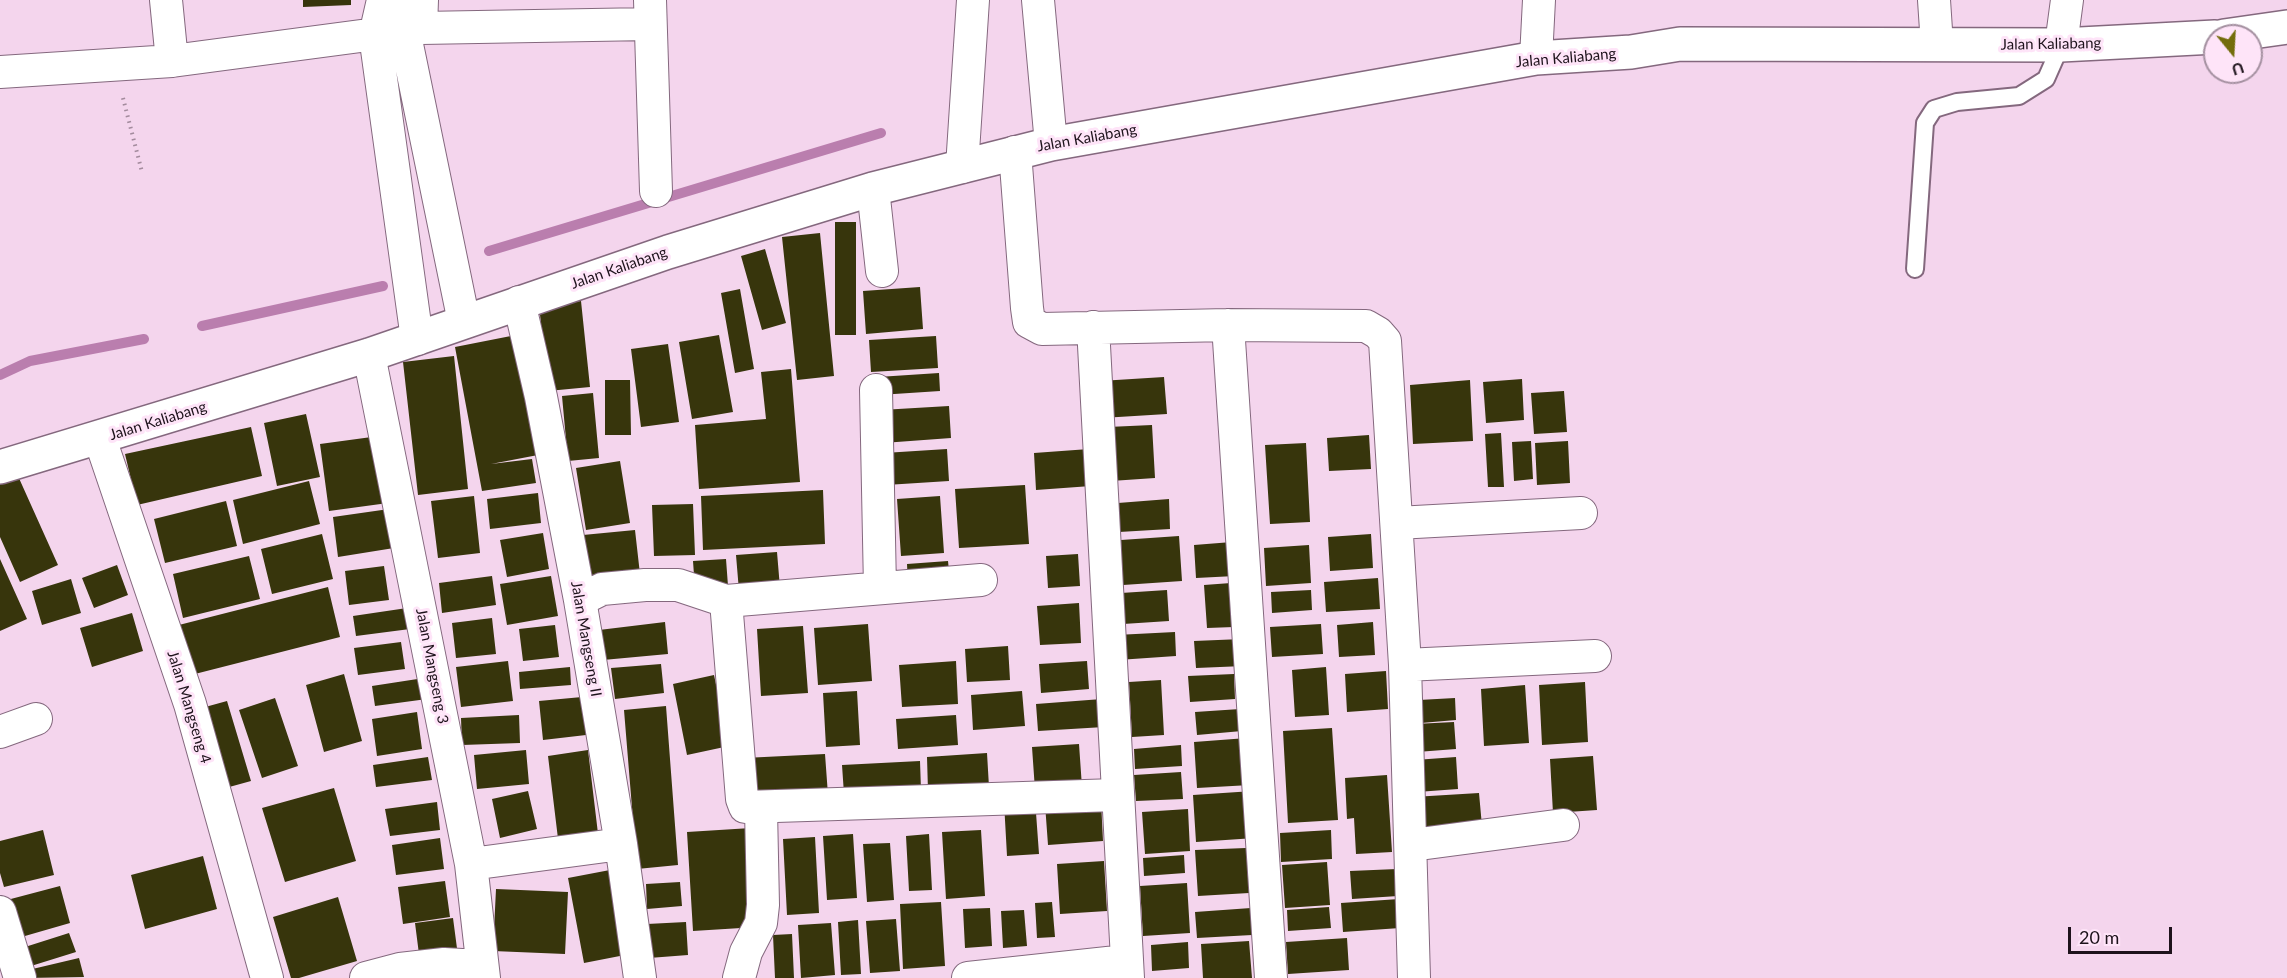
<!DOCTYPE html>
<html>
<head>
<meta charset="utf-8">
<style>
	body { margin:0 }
	#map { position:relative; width:2287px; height:978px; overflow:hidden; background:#f4d5ed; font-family:Lato,sans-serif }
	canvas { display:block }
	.north { position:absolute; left:2203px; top:24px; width:60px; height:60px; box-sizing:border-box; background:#fee4f8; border:2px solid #a490a0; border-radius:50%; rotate:162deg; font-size:16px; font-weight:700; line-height:24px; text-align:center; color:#1d121b }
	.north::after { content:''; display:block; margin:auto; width:21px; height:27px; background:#736d0b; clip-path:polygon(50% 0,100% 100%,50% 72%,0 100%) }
	.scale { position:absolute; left:2068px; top:927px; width:104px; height:27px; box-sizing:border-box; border:3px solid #1d121b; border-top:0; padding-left:8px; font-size:18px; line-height:21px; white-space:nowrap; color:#1d121b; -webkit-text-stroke:4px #fee4f8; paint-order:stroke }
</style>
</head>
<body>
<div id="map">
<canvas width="2287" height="978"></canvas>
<div class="north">U</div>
<div class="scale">20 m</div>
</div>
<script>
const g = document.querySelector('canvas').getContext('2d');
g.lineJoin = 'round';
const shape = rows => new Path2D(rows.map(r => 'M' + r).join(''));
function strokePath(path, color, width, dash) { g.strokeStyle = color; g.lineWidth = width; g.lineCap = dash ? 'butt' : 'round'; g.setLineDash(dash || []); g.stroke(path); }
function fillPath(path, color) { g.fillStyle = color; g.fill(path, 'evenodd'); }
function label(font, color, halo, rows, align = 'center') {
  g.font = font + ' Lato,sans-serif'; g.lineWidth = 6; g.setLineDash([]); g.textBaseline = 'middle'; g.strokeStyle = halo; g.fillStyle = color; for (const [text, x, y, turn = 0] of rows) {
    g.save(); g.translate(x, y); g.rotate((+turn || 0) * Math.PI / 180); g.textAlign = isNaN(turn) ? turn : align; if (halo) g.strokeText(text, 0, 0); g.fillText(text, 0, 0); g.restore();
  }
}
strokePath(shape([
	[489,251,881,133],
	[202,326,383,286],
	[0,375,30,361,144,339]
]), '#ba7eae', 10);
fillPath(shape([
	[303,0,351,0,351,5,303,7],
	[835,222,856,222,856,335,835,335],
	[820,233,834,376,797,380,782,237],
	[765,249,786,323,762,330,741,256],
	[920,287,923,329,866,334,863,291],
	[740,289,754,369,735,373,721,293],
	[581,301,590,387,548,391,539,305],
	[516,335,538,455,491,464,532,459,536,483,482,491,455,347],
	[719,335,733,412,692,419,679,342],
	[936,336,938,368,871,372,869,340],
	[668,344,679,422,641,427,631,349],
	[454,356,468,489,418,495,403,362],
	[791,369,800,482,699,489,695,425,766,419,761,372],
	[939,373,940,391,879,395,878,377],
	[1164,377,1167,414,1102,418,1100,381],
	[1522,379,1524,420,1486,423,1483,382],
	[605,380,630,380,631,435,605,435],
	[1470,380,1473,441,1413,444,1410,385],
	[1564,391,1567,432,1534,434,1531,393],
	[593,393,599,458,568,461,562,396],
	[949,406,951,438,883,443,881,410],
	[306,414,320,477,277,486,264,423],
	[1152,425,1155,478,1111,481,1108,427],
	[251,427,262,476,137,505,125,454],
	[1501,433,1504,487,1488,487,1485,434],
	[1369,435,1371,469,1329,471,1327,438],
	[379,436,388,503,329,511,320,444],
	[1531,441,1533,479,1514,481,1512,442],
	[1568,441,1570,483,1537,485,1535,443],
	[1306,443,1310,522,1270,524,1265,445],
	[947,449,949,481,886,485,884,453],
	[1089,449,1091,486,1036,490,1034,453],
	[620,461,630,523,586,530,576,468],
	[18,476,58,565,20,582,0,537,0,484],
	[309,481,320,524,243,544,233,500],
	[1025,485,1029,544,959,548,955,489],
	[823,490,825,544,703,550,701,496],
	[538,493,541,523,490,529,487,499],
	[474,496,480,553,438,558,431,501],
	[940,496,944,553,901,556,897,499],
	[1169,499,1170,529,1119,532,1118,503],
	[226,501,237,546,165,563,154,519],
	[693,504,695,555,654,556,652,505],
	[389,509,394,548,338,557,333,517],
	[635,530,641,583,589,588,583,535],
	[543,533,549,569,507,577,500,540],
	[322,534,333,579,272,594,261,549],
	[1371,534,1373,568,1330,571,1328,537],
	[1179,536,1182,581,1123,585,1121,540],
	[1232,542,1235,576,1196,578,1194,545],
	[1309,545,1311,583,1266,586,1264,548],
	[777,552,780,588,739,591,736,555],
	[1078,554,1080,586,1048,588,1046,556],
	[249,556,260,599,183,618,173,574],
	[0,559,27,619,0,631],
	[726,559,728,586,695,589,693,561],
	[948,561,950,581,908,584,907,564],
	[117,565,128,595,94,608,82,578],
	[384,566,389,600,349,605,345,571],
	[492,576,496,605,442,613,439,583],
	[551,576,558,616,507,625,500,584],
	[1378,578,1380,609,1326,612,1324,582],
	[71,579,81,613,42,625,32,591],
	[1231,583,1234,627,1207,628,1204,585],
	[328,587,340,637,187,676,175,626],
	[1167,590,1169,621,1123,624,1121,593],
	[1311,590,1312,610,1272,613,1271,592],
	[1079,603,1081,643,1040,645,1037,606],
	[407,608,410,629,356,636,353,616],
	[132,613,143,651,92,667,80,628],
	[492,618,496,654,456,658,452,623],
	[665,622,668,654,603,660,599,630],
	[1373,622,1375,655,1339,657,1337,625],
	[868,624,872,681,818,685,814,628],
	[1321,624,1323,654,1272,657,1270,627],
	[555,625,559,657,523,661,519,629],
	[803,626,808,693,761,696,757,629],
	[1175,632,1176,656,1118,660,1116,635],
	[1242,639,1244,666,1196,668,1194,641],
	[401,642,405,669,358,675,354,648],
	[1008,646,1010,680,967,682,965,649],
	[508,661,513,701,461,707,456,667],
	[956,661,958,704,902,707,899,665],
	[1087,661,1089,689,1041,693,1039,664],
	[661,664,664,693,615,699,611,668],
	[570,667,571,685,520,689,519,672],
	[1326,667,1329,715,1295,717,1292,670],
	[1386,671,1388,709,1347,712,1345,674],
	[344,674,362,741,324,752,306,685],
	[1234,674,1235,699,1190,702,1188,676],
	[714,675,729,746,687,755,673,684],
	[424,678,427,699,375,706,372,686],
	[1161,680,1164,735,1132,737,1129,682],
	[1585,682,1588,742,1542,745,1539,685],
	[1525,685,1529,743,1484,746,1481,689],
	[857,691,860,745,826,747,823,693],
	[1022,691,1025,726,973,730,971,695],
	[582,697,586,735,543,740,539,701],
	[275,698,298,766,262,778,239,710],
	[1455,698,1456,720,1421,723,1419,700],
	[1102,699,1104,727,1038,731,1036,704],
	[227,701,251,781,222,789,198,709],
	[666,706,678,865,637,869,624,710],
	[1240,709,1242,731,1197,735,1195,712],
	[417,712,422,749,377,756,372,719],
	[519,715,520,743,462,745,461,718],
	[956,715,958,745,898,749,896,719],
	[1454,722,1456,749,1417,752,1415,724],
	[1332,728,1338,820,1288,823,1283,731],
	[1247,738,1250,785,1197,788,1194,742],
	[1079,744,1082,787,1035,790,1032,747],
	[1181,745,1182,766,1135,769,1134,749],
	[526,750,529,784,477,789,474,755],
	[588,750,599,842,559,847,548,756],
	[987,753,989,787,928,791,927,757],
	[825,754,828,795,746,800,744,758],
	[1593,756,1597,810,1553,813,1550,759],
	[428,757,432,780,376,787,373,765],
	[1456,757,1458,789,1417,792,1415,760],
	[920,761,921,790,844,794,842,765],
	[1181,772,1183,799,1136,801,1134,775],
	[1387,775,1392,852,1356,854,1354,818,1347,819,1345,778],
	[334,788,356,861,285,882,262,808],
	[528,791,537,829,500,838,492,799],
	[1253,791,1255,838,1196,842,1193,795],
	[1479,793,1482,826,1415,830,1413,797],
	[1035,799,1039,854,1007,856,1004,802],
	[1101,801,1103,841,1048,845,1045,804],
	[437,802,440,830,390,836,385,809],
	[1188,809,1190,851,1145,854,1142,812],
	[751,828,757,927,693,931,687,832],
	[43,830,54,875,4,887,0,873,0,841],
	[981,830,985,896,946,899,942,832],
	[1331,830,1332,859,1281,862,1280,833],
	[853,834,857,898,827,900,823,836],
	[929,834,932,890,909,891,906,836],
	[815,837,819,913,787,915,783,839],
	[440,838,444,869,396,875,392,845],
	[890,843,894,900,867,902,863,844],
	[1246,848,1249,893,1198,896,1195,850],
	[1184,855,1185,873,1144,876,1143,858],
	[203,856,217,909,145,929,131,875],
	[1104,861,1107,911,1060,914,1057,864],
	[1327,862,1330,905,1285,908,1282,865],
	[1397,869,1398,896,1352,899,1350,871],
	[610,870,625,955,584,963,568,878],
	[445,881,450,917,403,924,398,887],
	[680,882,682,906,647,909,646,884],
	[1187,883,1190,933,1143,936,1140,886],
	[60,886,70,923,18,938,7,900],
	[496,889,568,892,565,954,493,951],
	[338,897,357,961,299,978,291,978,273,917],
	[1399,899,1400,928,1343,932,1341,903],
	[941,902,945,966,903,969,900,904],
	[1052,902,1055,937,1037,938,1035,903],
	[1329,907,1331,928,1288,931,1287,910],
	[990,908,992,946,965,948,963,909],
	[1251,908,1252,935,1197,938,1195,912],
	[1024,910,1027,946,1003,948,1001,911],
	[453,918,458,956,420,962,415,923],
	[896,919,900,971,870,973,866,921],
	[858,920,861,974,841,975,838,922],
	[686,922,688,955,649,958,647,924],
	[831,923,835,975,801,978,798,925],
	[69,933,76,952,31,966,25,947],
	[792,934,794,978,775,978,773,935],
	[1347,938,1349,970,1288,974,1286,942],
	[1249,941,1252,978,1203,978,1201,944],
	[1188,942,1189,968,1152,971,1151,945],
	[79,958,84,977,25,978,24,971]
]), '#37350c');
const service = shape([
	[1915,269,1925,123,1934,109,1957,102,2019,96,2046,79,2061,45]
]);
const minor = shape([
	[166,0,172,61],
	[383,0,375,35,417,339],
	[650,0,656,191],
	[1038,0,1051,144],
	[1934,0,1937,45],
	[396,12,404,30,464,322],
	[421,28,422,0],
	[2061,45,2067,0],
	[1536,58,1539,0],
	[0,72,172,61,421,28,649,24],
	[1015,152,1027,308,1029,322,1042,329,1228,325,1366,326,1378,333,1385,341,1405,665,1414,978],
	[962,167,973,0],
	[873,189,882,271],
	[519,302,541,397,580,600,621,844,640,978],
	[1228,325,1271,978],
	[1093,327,1128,978],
	[369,355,471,864,484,978],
	[876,390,880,588],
	[100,439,190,704,267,978],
	[1397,523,1581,513],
	[580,600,602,589,645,585,678,585,726,601,981,580],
	[726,601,742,799,745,807,1116,795],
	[1405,665,1595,656],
	[0,732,36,719],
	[1412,845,1563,825],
	[471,864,621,844],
	[0,912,20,978],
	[366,978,400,969,444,964,480,966],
	[739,978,746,952,761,923,763,905,761,809],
	[968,978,1126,961]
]);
const primary = shape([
	[2224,36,2287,27],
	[0,467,369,355,668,252,873,189,1051,144,1536,58,1631,52,1680,44,2061,45,2215,37]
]);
strokePath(service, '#84687e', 20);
strokePath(minor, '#84687e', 34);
strokePath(primary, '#84687e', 36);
strokePath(shape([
	[123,98,142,172]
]), '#a38b9d', 4, [1.5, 4.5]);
strokePath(service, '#fff', 16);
strokePath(minor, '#fff', 32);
strokePath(primary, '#fff', 33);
label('15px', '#1d121b', '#fee4f8', [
	["Jalan Kaliabang",2051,44,-1],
	["Jalan Kaliabang",1566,58,-5],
	["Jalan Kaliabang",1087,138,-10],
	["Jalan Kaliabang",619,268,-19],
	["Jalan Kaliabang",158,421,-17],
	["Jalan Mangseng II",586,639,80],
	["Jalan Mangseng 3",432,666,79],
	["Jalan Mangseng 4",189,707,73]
]);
</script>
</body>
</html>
